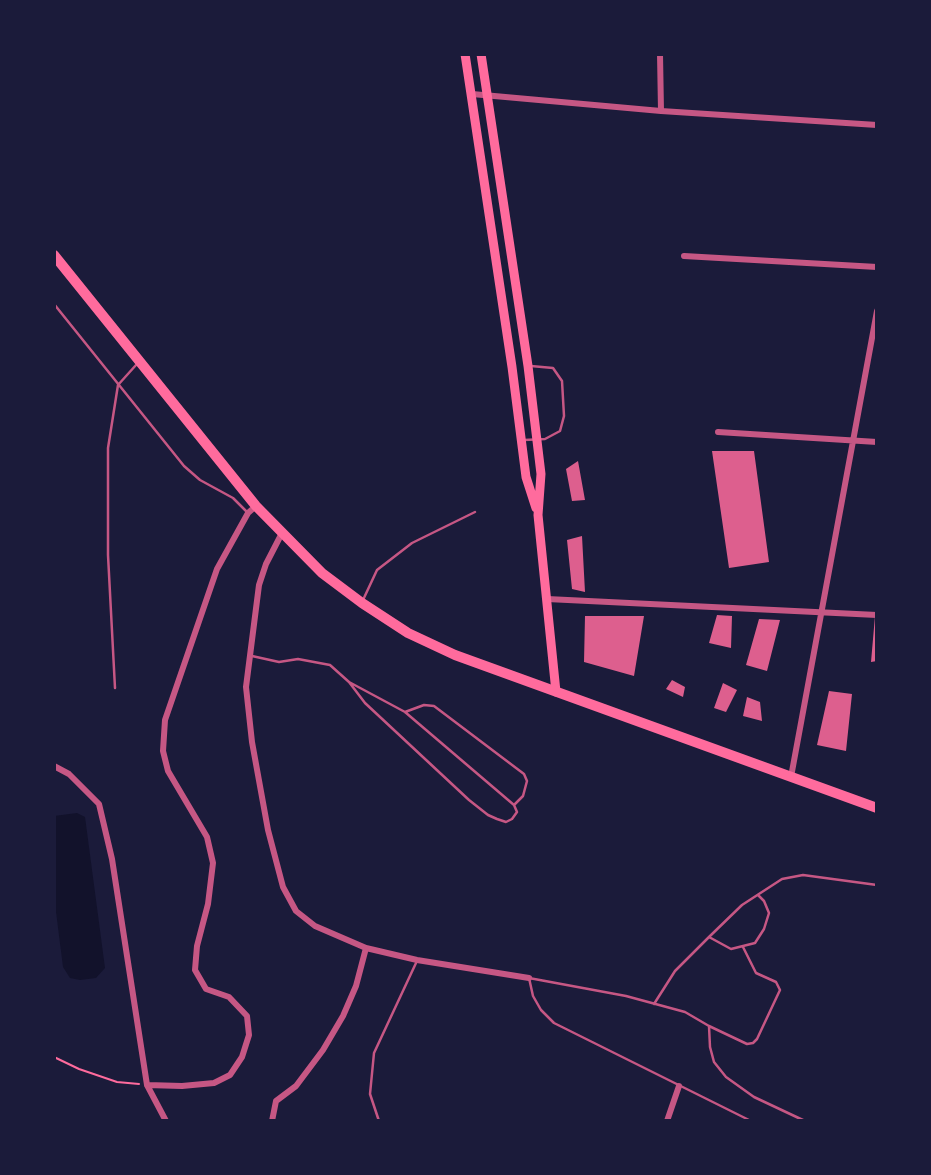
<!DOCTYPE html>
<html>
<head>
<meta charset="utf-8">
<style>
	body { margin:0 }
	#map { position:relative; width:931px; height:1175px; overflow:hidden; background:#1b1b3a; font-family:"DejaVu Sans",sans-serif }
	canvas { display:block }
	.frame { position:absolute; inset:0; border:56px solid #1b1b3a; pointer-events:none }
</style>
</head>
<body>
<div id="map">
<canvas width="931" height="1175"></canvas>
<div class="frame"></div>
</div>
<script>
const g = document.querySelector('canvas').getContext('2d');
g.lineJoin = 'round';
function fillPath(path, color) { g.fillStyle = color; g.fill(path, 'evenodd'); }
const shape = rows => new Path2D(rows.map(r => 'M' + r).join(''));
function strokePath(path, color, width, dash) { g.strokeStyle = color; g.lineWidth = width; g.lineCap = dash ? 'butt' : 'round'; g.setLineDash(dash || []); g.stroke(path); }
fillPath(shape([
	[77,813,85,817,105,968,96,978,80,980,70,978,63,967,54,896,54,816]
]), '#12122b');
fillPath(shape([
	[712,451,754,451,769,562,729,568],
	[578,461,585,500,572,501,566,469],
	[582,536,585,592,572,589,567,540],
	[717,615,732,616,731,648,709,643],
	[585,616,644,616,634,676,584,662],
	[875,616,877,616,877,661,871,662],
	[759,619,780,620,767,671,746,665],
	[672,680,685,687,683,697,666,689],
	[723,683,737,690,726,712,714,708],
	[829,691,852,694,846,751,817,745],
	[747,697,760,702,762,721,743,716]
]), '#dd5f8e');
strokePath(shape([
	[54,1057,79,1069,117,1082,139,1084]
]), '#ff6b9d', 2);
strokePath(shape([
	[54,304,184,466,200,480,233,498,248,513],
	[524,440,545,439,560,431,564,416,562,381,553,368,531,366],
	[363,600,377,570,412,543,475,512],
	[252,656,279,662,298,659,330,665,349,682,365,703,469,800,488,815,497,819,506,822,512,819,517,812,514,805,405,712,349,682],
	[115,688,108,555,108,448,118,385,136,365],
	[405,712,424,705,434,706,524,774,527,781,523,796,514,805],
	[709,937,731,949,755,943,764,929,769,913,764,901,758,895],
	[654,1004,675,971,709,937,742,905,782,879,803,875,877,885],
	[709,1026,747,1044,753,1043,757,1039,780,990,776,982,756,973,743,947],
	[379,1121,370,1094,374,1053,416,963],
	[751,1121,554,1023,541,1010,533,996,529,978,626,996,685,1012,709,1026,710,1047,714,1062,726,1077,754,1097,805,1121]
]), '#c65784', 2.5);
strokePath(shape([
	[660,54,661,111],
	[472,94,661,111,877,125],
	[684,256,877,267],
	[718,432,877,442],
	[282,533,266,564,259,585,246,687,252,742,268,830,283,887,296,911,315,926,366,948,417,960,529,978],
	[547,599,877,615],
	[54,766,69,774,99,804,112,859,147,1085,166,1121],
	[791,777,877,311],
	[147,1085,182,1086,214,1083,230,1075,242,1057,249,1035,247,1016,229,997,206,989,195,970,197,946,208,904,213,863,207,837,168,771,163,751,165,720,217,569,248,513,256,506],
	[272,1121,276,1101,296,1086,323,1050,343,1016,356,986,366,948],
	[667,1121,679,1086]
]), '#c65784', 6);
strokePath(shape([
	[465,54,512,367,526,477,536,508],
	[481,54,528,366,541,474,538,515,556,692]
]), '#ff6b9d', 9);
strokePath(shape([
	[54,255,256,506,322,573,362,603,408,633,455,655,877,808]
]), '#ff6b9d', 10);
</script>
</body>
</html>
